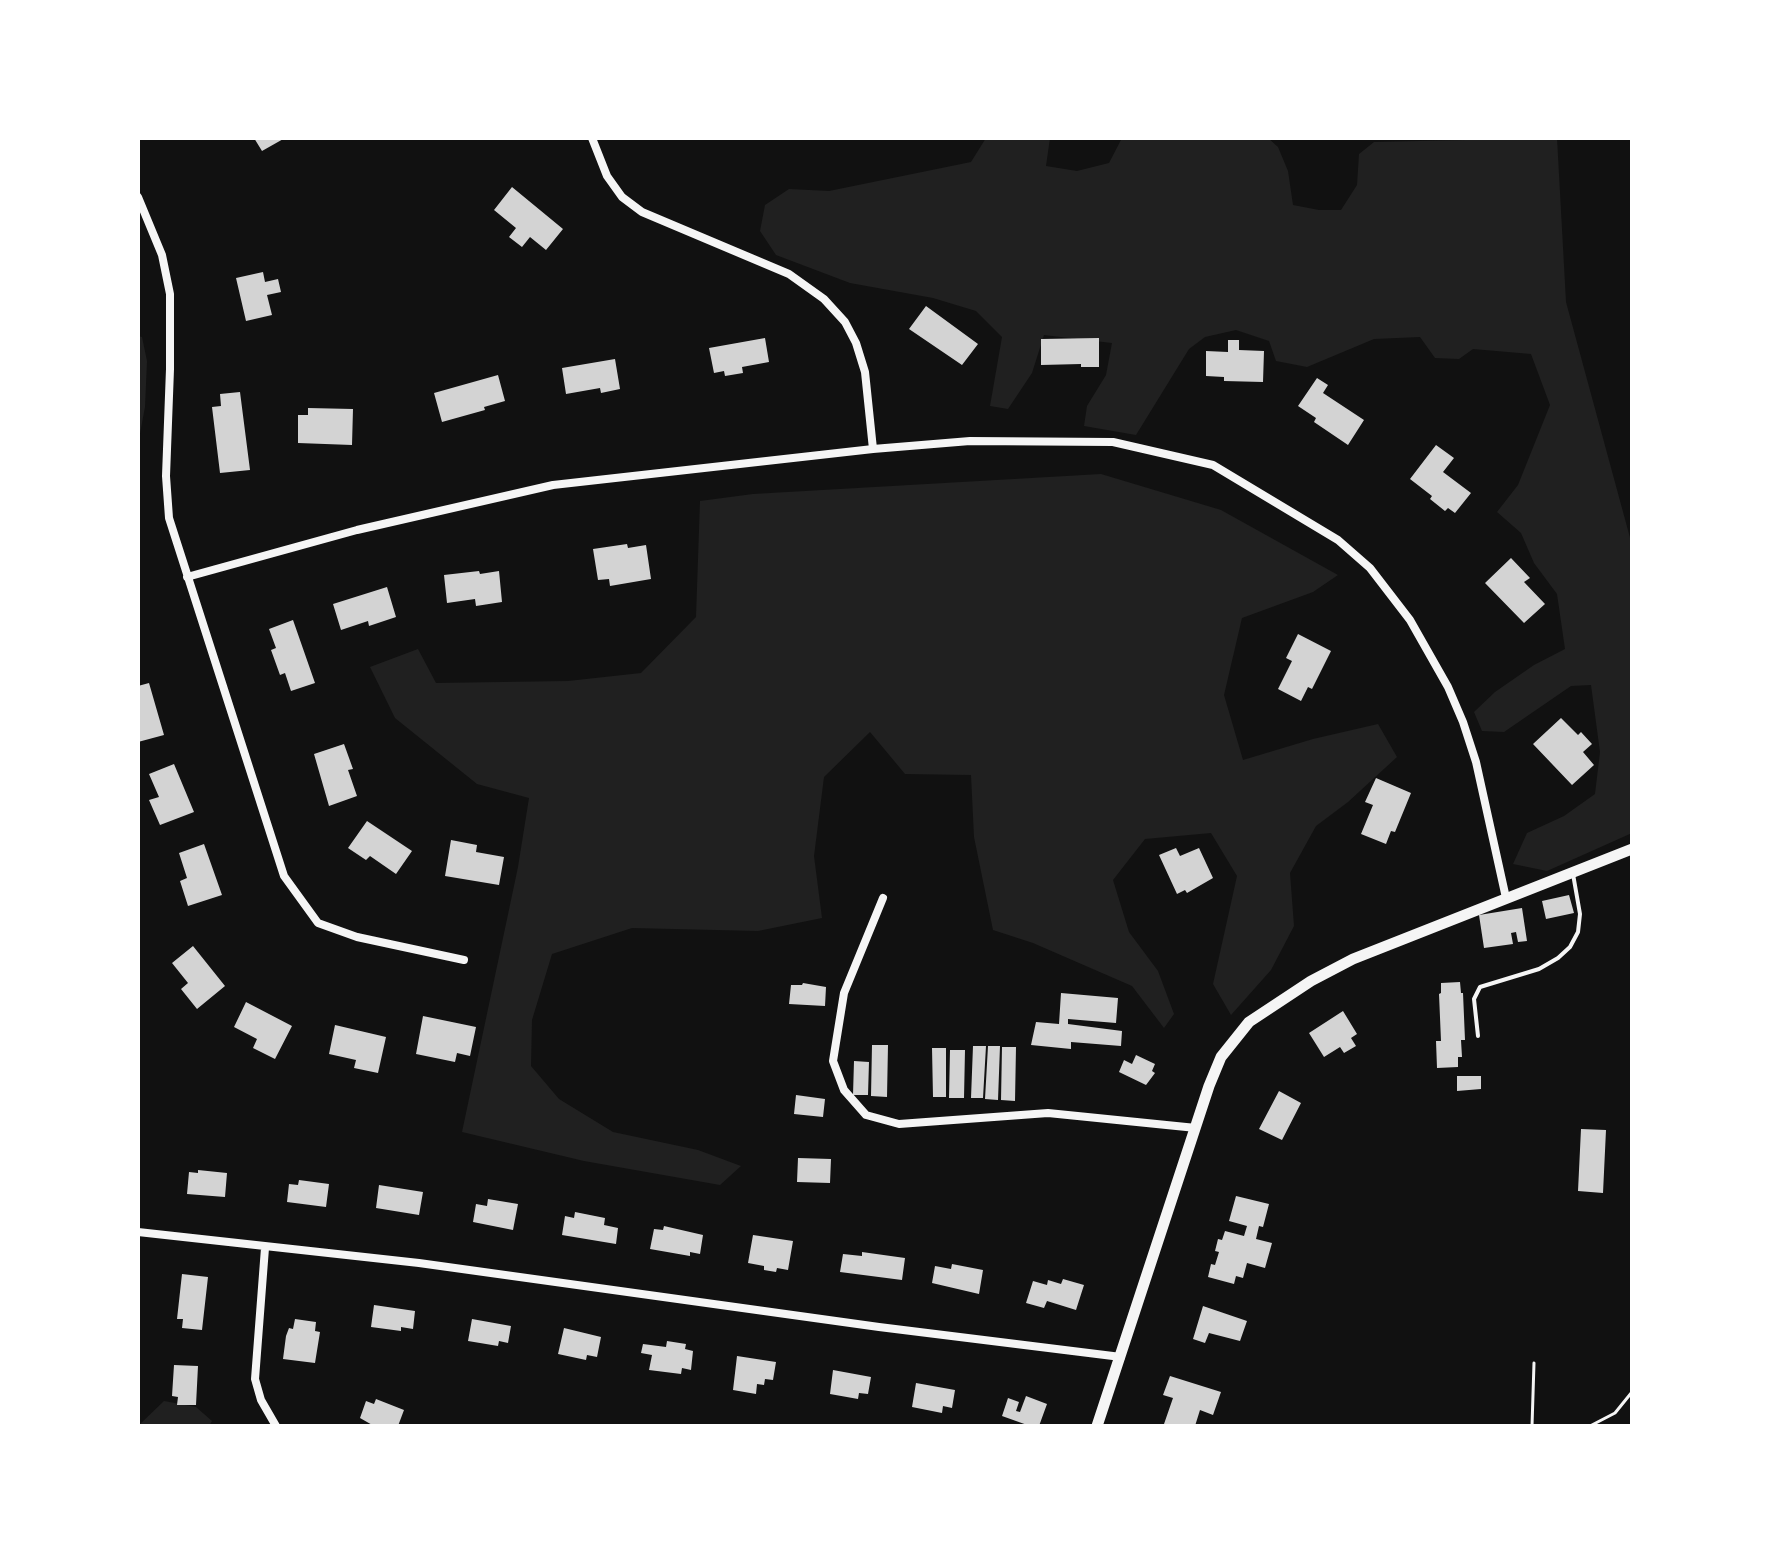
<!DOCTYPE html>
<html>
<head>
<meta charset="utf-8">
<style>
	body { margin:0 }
	#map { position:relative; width:1770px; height:1564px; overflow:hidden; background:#111; font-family:"Archivo Narrow",sans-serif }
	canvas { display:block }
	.frame { position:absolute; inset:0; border:140px solid #fff; pointer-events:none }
</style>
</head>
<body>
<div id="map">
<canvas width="1770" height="1564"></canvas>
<div class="frame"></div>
</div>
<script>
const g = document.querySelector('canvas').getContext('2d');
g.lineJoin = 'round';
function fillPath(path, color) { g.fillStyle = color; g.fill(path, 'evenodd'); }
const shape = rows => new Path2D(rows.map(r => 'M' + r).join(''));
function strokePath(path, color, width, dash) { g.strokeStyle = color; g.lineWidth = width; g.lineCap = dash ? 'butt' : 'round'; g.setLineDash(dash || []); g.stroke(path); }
fillPath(shape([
	[986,138,1050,138,1046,166,1077,171,1109,163,1122,138,1268,138,1278,147,1288,171,1293,205,1319,210,1341,210,1357,185,1359,154,1374,142,1557,138,1566,302,1632,545,1632,833,1547,871,1513,864,1527,833,1564,816,1595,794,1600,752,1591,685,1571,686,1504,732,1482,731,1474,712,1495,692,1534,665,1565,649,1557,594,1534,563,1521,533,1497,512,1518,485,1550,405,1531,354,1473,349,1459,359,1435,358,1420,337,1374,339,1307,367,1276,361,1269,341,1236,330,1205,337,1189,349,1136,435,1084,426,1087,406,1106,375,1112,343,1044,335,1032,373,1008,409,990,406,1002,337,976,311,933,298,850,283,776,255,760,231,765,205,789,189,829,191,971,162],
	[138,336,142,337,147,361,145,407,138,444],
	[1101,474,1221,510,1338,575,1313,592,1242,618,1224,695,1243,760,1313,739,1378,724,1397,757,1348,802,1316,826,1290,873,1294,926,1271,970,1231,1015,1213,984,1237,876,1211,833,1145,839,1113,880,1129,932,1158,971,1174,1014,1164,1028,1132,986,1033,943,993,930,974,837,971,775,905,774,870,732,824,777,814,856,822,918,758,931,632,928,552,954,532,1020,531,1066,559,1099,613,1132,698,1150,741,1166,720,1185,584,1161,462,1132,518,867,529,798,477,784,395,718,370,667,418,649,436,683,568,681,641,673,696,617,700,501,753,494],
	[164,1401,196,1407,212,1421,209,1426,138,1426]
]), '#202020');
fillPath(shape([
	[254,138,285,138,262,151],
	[512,187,563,229,546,250,530,237,522,247,509,237,516,228,494,210],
	[263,272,265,282,278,279,281,292,267,295,272,315,246,321,236,278],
	[926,306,978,344,962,365,909,329],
	[765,338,769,362,742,367,743,373,725,376,724,371,714,373,709,348],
	[1099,338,1099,367,1081,367,1081,364,1041,365,1041,339],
	[1228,340,1239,340,1239,350,1264,351,1263,382,1224,381,1224,377,1206,376,1206,351,1228,352],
	[615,359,620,389,601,393,600,388,566,394,562,368],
	[498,375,505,401,484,407,485,410,442,422,434,393],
	[1317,378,1328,385,1323,393,1364,420,1348,445,1314,422,1316,418,1298,406],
	[240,392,250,470,220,473,212,407,221,406,220,394],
	[308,408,353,409,352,445,298,443,298,415,308,415],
	[1436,445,1454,458,1443,472,1471,493,1455,513,1448,508,1445,511,1430,499,1432,496,1410,479],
	[627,544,628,548,646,545,651,579,610,586,609,579,598,580,593,549],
	[1511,558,1530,578,1524,582,1545,604,1524,623,1485,583],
	[479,571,480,574,499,571,502,602,476,606,475,599,447,603,444,575],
	[387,587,396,617,369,626,368,621,341,630,333,604],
	[293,620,315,683,291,691,285,673,280,675,271,650,276,648,269,629],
	[1298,634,1331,651,1312,689,1308,687,1301,701,1278,689,1292,661,1286,658],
	[149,683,164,735,138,742,138,686],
	[1561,718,1578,735,1581,732,1592,744,1583,752,1594,765,1572,785,1533,744],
	[344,744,353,769,348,770,357,796,329,806,314,754],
	[174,764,194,812,160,825,149,800,159,797,149,774],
	[1376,778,1411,793,1395,832,1391,831,1386,844,1361,834,1373,805,1365,802],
	[367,821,412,851,396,874,370,856,366,860,348,848],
	[451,840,477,845,476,852,504,857,499,885,445,876],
	[204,844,222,895,188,906,180,881,187,878,179,853],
	[1176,848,1180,856,1199,848,1213,878,1187,893,1185,890,1177,894,1159,855],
	[1569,895,1574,913,1546,919,1542,901],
	[1522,908,1527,941,1518,942,1516,932,1511,933,1513,944,1484,948,1479,915],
	[193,946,225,986,197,1009,181,989,188,983,172,963],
	[1460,982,1461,993,1463,993,1465,1040,1461,1040,1462,1057,1458,1057,1458,1067,1437,1068,1436,1041,1441,1041,1439,994,1441,993,1441,983],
	[803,983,826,987,825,1006,789,1004,791,985,802,985],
	[1061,993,1118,998,1116,1023,1068,1019,1068,1024,1122,1031,1121,1046,1071,1042,1071,1049,1031,1045,1036,1022,1059,1024],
	[246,1002,292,1026,275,1059,253,1048,257,1039,234,1027],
	[1343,1011,1357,1034,1351,1038,1356,1046,1344,1053,1340,1047,1324,1057,1309,1033],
	[423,1016,476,1027,470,1056,457,1053,455,1062,416,1054],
	[335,1025,386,1037,378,1073,354,1068,356,1060,329,1054],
	[872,1045,888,1045,887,1097,871,1096],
	[973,1046,986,1046,983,1098,971,1098],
	[988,1046,1000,1046,998,1100,985,1099],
	[1002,1047,1016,1047,1015,1101,1001,1100],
	[932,1048,946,1048,946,1097,933,1097],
	[950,1050,965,1050,964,1098,949,1098],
	[1136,1055,1155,1064,1152,1071,1155,1073,1146,1085,1119,1072,1124,1060,1132,1064],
	[854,1061,869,1062,868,1095,853,1095],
	[1457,1076,1481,1076,1481,1089,1457,1091],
	[1279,1091,1301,1103,1282,1140,1259,1129],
	[796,1095,825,1099,823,1117,794,1114],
	[1581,1129,1606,1130,1603,1193,1578,1191],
	[798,1158,831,1159,830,1183,797,1182],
	[198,1170,227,1173,225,1197,187,1194,189,1172,198,1173],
	[299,1180,329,1184,326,1207,287,1202,289,1184,298,1185],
	[379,1185,423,1192,419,1215,376,1208],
	[1236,1196,1269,1204,1263,1227,1259,1226,1256,1239,1272,1243,1265,1268,1247,1263,1243,1278,1236,1276,1234,1284,1208,1277,1211,1264,1215,1265,1219,1252,1215,1251,1218,1239,1222,1240,1225,1231,1244,1236,1247,1226,1229,1221],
	[488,1199,518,1204,513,1230,473,1222,476,1204,487,1206],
	[575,1212,605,1218,604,1225,618,1228,616,1244,562,1235,565,1216,574,1218],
	[664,1226,703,1235,700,1254,690,1252,690,1256,650,1249,654,1229,663,1230],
	[753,1235,793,1241,788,1270,777,1268,776,1272,764,1270,764,1266,748,1263],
	[862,1252,905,1258,902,1280,840,1272,843,1254,862,1256],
	[952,1264,983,1270,979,1294,932,1283,935,1266,951,1269],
	[182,1274,208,1277,202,1330,182,1328,183,1319,177,1319],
	[1063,1279,1084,1285,1076,1310,1047,1301,1044,1308,1026,1303,1033,1281,1047,1285,1048,1280,1061,1284],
	[374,1305,415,1311,413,1329,401,1327,401,1331,371,1327],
	[1203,1306,1247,1321,1240,1341,1209,1333,1205,1343,1193,1339],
	[295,1319,316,1322,315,1331,320,1332,315,1363,283,1359,286,1336,289,1328,293,1329],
	[472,1319,511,1326,508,1343,499,1341,498,1346,468,1341],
	[564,1328,601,1337,597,1357,587,1355,586,1360,558,1354],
	[667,1341,686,1344,685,1349,693,1351,691,1370,682,1368,681,1374,649,1370,652,1355,641,1353,643,1344,666,1347],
	[737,1356,776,1362,773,1380,765,1379,764,1385,757,1384,756,1394,733,1390],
	[174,1365,198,1366,196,1405,177,1405,178,1397,172,1396],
	[833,1370,871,1377,868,1394,859,1393,858,1399,830,1394],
	[1170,1376,1221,1392,1213,1415,1200,1410,1195,1426,1164,1424,1173,1398,1163,1395],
	[916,1383,955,1390,952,1408,943,1406,942,1413,912,1407],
	[1026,1396,1047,1404,1039,1426,1030,1426,1002,1416,1008,1398,1019,1402,1016,1411,1020,1412],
	[376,1399,404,1410,398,1426,374,1426,360,1418,366,1401,374,1404]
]), '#d3d3d3');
strokePath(shape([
	[1532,1426,1534,1363],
	[1590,1426,1615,1413,1632,1392]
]), '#f5f5f5', 3);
strokePath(shape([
	[1478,1036,1474,999,1480,987,1539,969,1558,958,1570,947,1578,932,1580,914,1573,874]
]), '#f5f5f5', 4);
strokePath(shape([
	[592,138,607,176,622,197,642,212,789,274,824,299,845,322,856,343,865,372,873,449],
	[138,197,162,255,170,294,170,369,166,476,169,518,284,876,318,923,357,937,464,960],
	[187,577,357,530,553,485,873,449,970,441,1113,442,1213,465,1338,540,1370,568,1410,620,1448,687,1463,722,1476,762,1506,898],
	[883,898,844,993,833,1061,844,1090,866,1115,899,1124,1048,1113,1196,1128],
	[138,1232,419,1263,879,1327,1121,1357],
	[265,1248,255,1379,261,1400,276,1426]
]), '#f5f5f5', 8);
strokePath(shape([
	[1097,1426,1209,1086,1221,1057,1249,1022,1311,981,1353,959,1632,849]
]), '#f5f5f5', 11);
</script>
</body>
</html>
